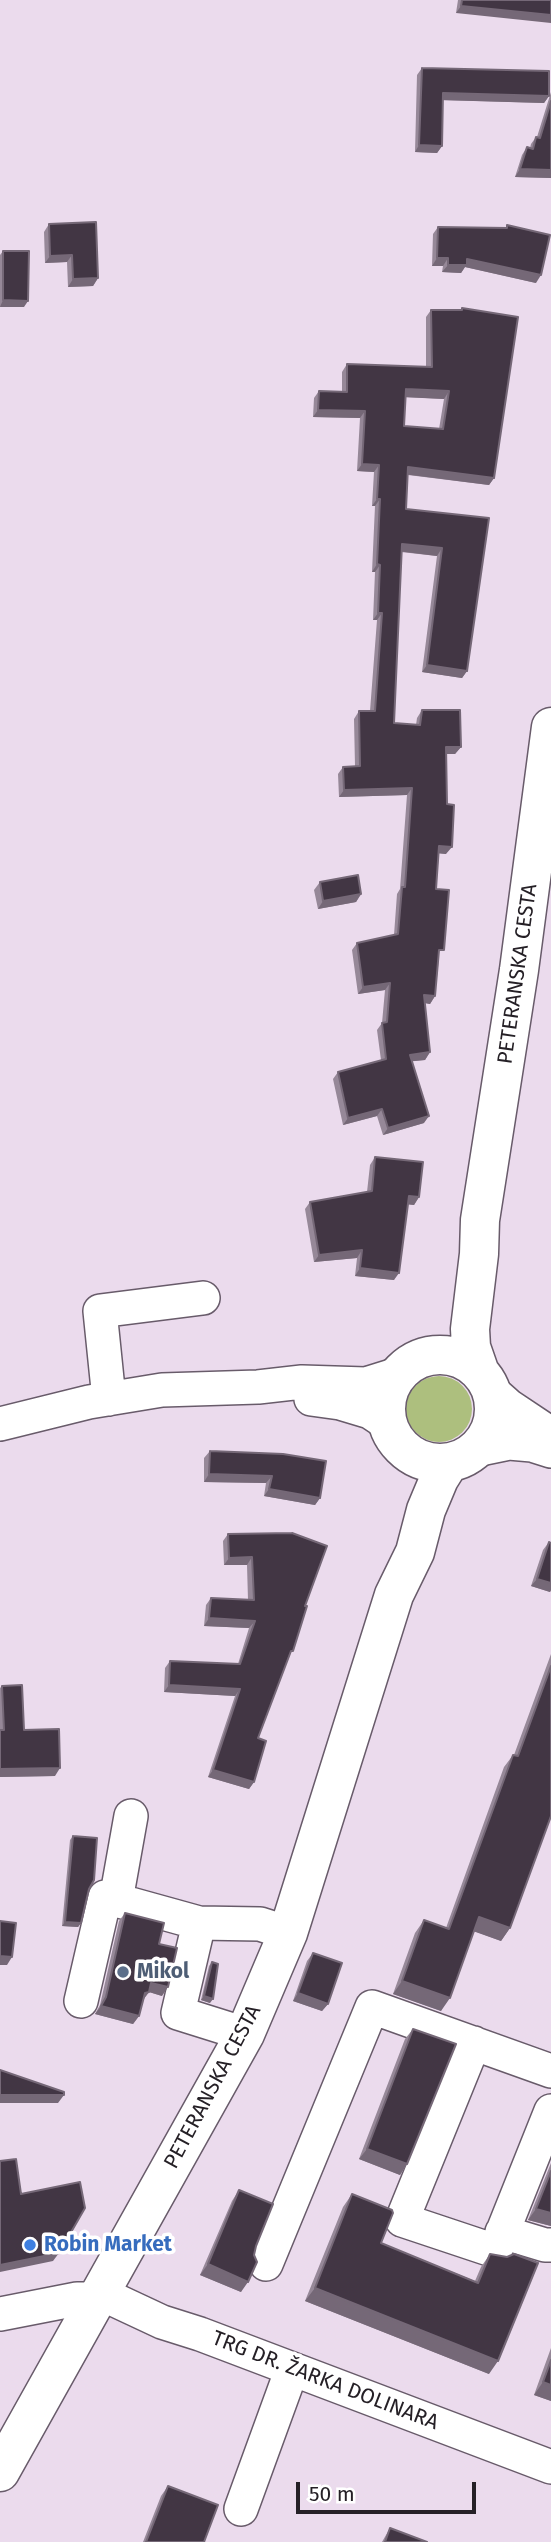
<!DOCTYPE html>
<html>
<head>
<meta charset="utf-8">
<style>
	body { margin:0 }
	#map { position:relative; width:551px; height:2542px; overflow:hidden; background:#ebdbed; font-family:"Fira Sans",sans-serif }
	canvas { display:block }
	.scale { position:absolute; left:296px; top:2482px; width:180px; height:32px; box-sizing:border-box; border:4px solid #252026; border-top:0; padding-left:9px; font-size:21px; line-height:24px; white-space:nowrap; color:#252026; -webkit-text-stroke:5px #fff; paint-order:stroke }
</style>
</head>
<body>
<div id="map">
<canvas width="551" height="2542"></canvas>
<div class="scale">50 m</div>
</div>
<script>
const g = document.querySelector('canvas').getContext('2d');
g.lineJoin = 'round';
function fillPath(path, color) { g.fillStyle = color; g.fill(path, 'evenodd'); }
const shape = rows => new Path2D(rows.map(r => 'M' + r).join(''));
function strokePath(path, color, width, dash) { g.strokeStyle = color; g.lineWidth = width; g.lineCap = dash ? 'butt' : 'round'; g.setLineDash(dash || []); g.stroke(path); }
function label(font, color, halo, rows, align = 'center') {
  g.font = font + ' "Fira Sans",sans-serif'; g.lineWidth = 7; g.setLineDash([]); g.textBaseline = 'middle'; g.strokeStyle = halo; g.fillStyle = color; for (const [text, x, y, turn = 0] of rows) {
    g.save(); g.translate(x, y); g.rotate((+turn || 0) * Math.PI / 180); g.textAlign = isNaN(turn) ? turn : align; if (halo) g.strokeText(text, 0, 0); g.fillText(text, 0, 0); g.restore();
  }
}
fillPath(shape([
	'406 1409a33 33 0 1 1 66 0a33 33 0 1 1-66 0Z'
]), '#adbf7e');
const minor = shape([
	[491,1390,509,1406,551,1434],
	[109,1399,100,1311,203,1298],
	[311,1399,340,1403,370,1412,388,1424],
	[0,1424,89,1402,162,1390,258,1387,302,1382,366,1384,398,1374],
	[475,1450,509,1443,532,1445,551,1451],
	[131,1816,116,1900,199,1923],
	[81,2001,105,1897,116,1900],
	[245,2034,178,2013,199,1923,260,1924,288,1933],
	[474,2043,402,2220,495,2251,551,2111],
	[502,2232,545,2245,551,2245],
	[266,2264,372,2007,551,2071],
	[100,2293,162,2322,200,2334,551,2467],
	[0,2314,77,2299,97,2299],
	[241,2509,292,2369]
]);
const major = shape([
	'386 1409a54 54 0 1 1 108 0a54 54 0 1 1-108 0Z',
	[479,1370,471,1347,470,1329,479,1254,480,1220,519,970,551,727],
	[0,2472,245,2034,288,1933,394,1595,415,1552,426,1510,439,1479,449,1463]
]);
strokePath(minor, '#685b6a', 36);
strokePath(major, '#685b6a', 41);
strokePath(minor, '#fff', 33);
strokePath(major, '#fff', 38);
fillPath(shape([
	[458,0,551,0,456,13],
	[422,68,549,96,544,103,443,100,442,146,437,153,415,152,417,75],
	[551,92,551,178,515,177,522,155,527,147,530,148,531,144,536,137,537,137],
	[49,224,98,278,93,286,68,287,67,262,45,263,44,232],
	[507,225,536,283,465,267,461,273,442,272,443,266,432,266,433,234,438,227,506,228],
	[3,251,24,307,0,307,0,255],
	[462,308,494,478,489,485,408,475,406,509,489,518,467,671,462,678,422,672,437,556,401,552,394,723,416,725,417,718,422,710,461,747,455,754,446,754,446,854,439,853,436,889,439,958,435,996,430,1004,425,1003,430,1052,425,1060,412,1061,424,1123,383,1135,377,1116,343,1125,333,1079,338,1072,381,1060,377,1030,382,1023,385,990,358,994,352,950,357,943,394,935,397,894,400,889,407,795,339,797,338,774,343,767,355,766,354,719,359,711,370,711,377,620,373,620,375,572,372,572,375,506,372,506,374,472,357,471,360,418,313,417,314,398,319,391,342,392,342,372,347,364,426,367,426,317,431,310,461,310],
	[406,397,444,399,439,429,404,426],
	[320,882,361,894,356,902,318,909,314,890],
	[375,1157,419,1197,414,1205,408,1204,394,1280,355,1276,357,1258,314,1262,305,1209,310,1202,367,1192,370,1165],
	[210,1451,320,1498,315,1505,264,1496,266,1483,204,1482,204,1458],
	[228,1534,305,1606,288,1658,258,1738,254,1782,249,1789,208,1777,235,1696,164,1692,165,1668,170,1661,238,1664,249,1628,204,1626,206,1605,211,1598,248,1600,247,1565,224,1565,223,1541],
	[549,1542,551,1543,551,1590,550,1592,531,1586,543,1550],
	[551,1654,551,1816,510,1928,501,1941,474,1931,441,2011,393,1994,415,1933,424,1920,446,1928,504,1767,513,1755,514,1755],
	[2,1686,24,1730,55,1776,0,1777,0,1688],
	[73,1836,89,1889,81,1923,78,1927,62,1926,70,1840],
	[125,1913,159,1944,162,1996,149,1992,143,2000,139,2016,133,2024,95,2014,100,2005,119,1921],
	[313,1953,328,2004,322,2011,293,2001,307,1961],
	[212,1962,210,2003,201,2000,209,1966],
	[413,2029,407,2164,400,2175,359,2159,405,2039],
	[551,2163,551,2226,528,2220],
	[239,2190,256,2246,241,2292,200,2275,232,2201],
	[352,2194,381,2243,475,2281,481,2267,490,2254,489,2374,305,2301,343,2207],
	[551,2348,551,2401,534,2395],
	[168,2486,204,2542,143,2542,161,2496],
	[390,2528,427,2542,382,2542]
]), '#968898');
fillPath(shape([
	[461,6,551,15,551,23,456,13],
	[443,93,549,96,544,103,438,100],
	[419,145,442,146,437,153,415,152],
	[520,169,551,170,551,178,515,177],
	[72,255,67,262,45,263,50,256],
	[437,258,448,258,443,266,432,266],
	[467,259,541,275,536,283,465,267,461,273,442,272,448,265],
	[98,278,93,286,68,287,73,279],
	[3,300,28,301,24,307,0,307],
	[406,389,449,391,444,399,401,397],
	[318,410,365,411,360,418,313,417],
	[362,464,379,465,374,472,357,471],
	[408,467,494,478,489,485,403,474],
	[377,499,380,499,375,506,372,506],
	[402,544,442,548,437,556,397,551],
	[377,564,380,565,375,572,372,572],
	[378,613,382,613,377,620,373,620],
	[427,665,467,671,462,678,422,672],
	[446,747,461,747,455,754,441,754],
	[412,788,407,795,339,797,344,790],
	[439,846,452,847,446,854,434,853],
	[361,894,356,902,318,909,323,901],
	[390,983,385,990,358,994,363,987],
	[424,995,435,996,430,1004,419,1002],
	[430,1052,425,1060,405,1062,410,1055],
	[382,1109,377,1116,343,1125,348,1118],
	[429,1116,424,1123,383,1135,388,1128],
	[409,1196,419,1197,414,1205,404,1204],
	[362,1250,357,1258,314,1262,319,1255],
	[360,1268,399,1273,394,1280,355,1276],
	[209,1474,272,1476,266,1483,204,1482],
	[269,1489,320,1498,315,1505,264,1496],
	[252,1557,247,1565,224,1565,229,1558],
	[537,1579,551,1583,551,1590,550,1592,531,1586],
	[209,1618,255,1621,249,1628,204,1626],
	[169,1685,240,1689,235,1696,164,1692],
	[60,1768,55,1776,0,1777,0,1769],
	[213,1770,254,1782,249,1789,208,1777],
	[479,1917,510,1928,501,1941,470,1930],
	[65,1922,81,1923,78,1927,62,1926],
	[0,1956,12,1957,7,1965,0,1965],
	[402,1981,450,1998,441,2011,393,1994],
	[151,1983,168,1987,162,1996,149,1992,143,2000,145,1993],
	[298,1993,328,2004,322,2011,293,2001],
	[204,1996,213,1999,210,2003,201,2000],
	[101,2006,139,2016,133,2024,95,2014],
	[0,2095,64,2095,58,2103,0,2103],
	[367,2149,407,2164,400,2175,359,2159],
	[536,2209,551,2213,551,2226,528,2220],
	[59,2253,53,2261,0,2272,0,2265],
	[208,2264,248,2282,241,2292,200,2275],
	[315,2288,498,2361,489,2374,305,2301],
	[543,2382,551,2385,551,2401,534,2395]
]), '#756877');
const building = shape([
	[462,0,551,0,551,15,461,6,462,0],
	[422,68,549,71,549,96,443,93,442,146,419,145,422,68],
	[551,101,551,170,520,169,527,147,533,149,536,137,540,138,551,101],
	[96,222,98,278,73,279,72,255,50,256,49,224,96,222],
	[507,225,550,235,541,275,467,259,467,265,448,265,448,258,437,258,438,227,507,228,507,225],
	[3,251,29,251,28,301,3,300,3,251],
	[462,308,518,317,494,478,408,467,406,509,489,518,467,671,427,665,442,548,402,544,394,723,420,725,422,710,460,710,461,747,446,747,447,804,454,805,452,847,439,846,436,889,449,890,444,950,439,950,435,996,424,995,430,1052,410,1055,429,1116,388,1128,382,1109,348,1118,338,1072,386,1059,382,1023,387,1022,390,983,363,987,357,943,398,934,402,887,405,887,412,788,344,790,343,767,360,766,359,711,375,711,382,613,378,613,380,565,377,564,380,499,377,499,379,465,362,464,365,411,318,410,319,391,347,392,347,364,432,367,431,310,462,310,462,308],
	[406,389,449,391,443,429,404,426,406,389],
	[358,875,361,894,323,901,320,882,358,875],
	[375,1157,423,1162,419,1197,409,1196,399,1273,360,1268,362,1250,319,1255,310,1202,372,1191,375,1157],
	[210,1451,283,1454,326,1461,320,1498,269,1489,272,1476,209,1474,210,1451],
	[292,1533,327,1546,305,1606,307,1606,293,1651,291,1651,258,1738,266,1741,254,1782,213,1770,240,1689,169,1685,170,1661,240,1664,255,1621,209,1618,211,1598,254,1600,252,1557,229,1558,228,1534,292,1533],
	[549,1542,551,1543,551,1583,537,1579,549,1542],
	[551,1666,551,1816,510,1928,479,1917,450,1998,402,1981,424,1920,449,1929,513,1755,518,1756,551,1666],
	[22,1685,24,1730,59,1729,60,1768,0,1769,0,1730,4,1730,2,1686,22,1685],
	[73,1836,97,1838,94,1880,89,1889,81,1923,65,1922,73,1836],
	[125,1913,164,1923,159,1944,177,1948,168,1987,151,1983,149,1992,145,1993,139,2016,101,2006,106,1997,125,1913],
	[0,1921,16,1923,12,1957,0,1956,0,1921],
	[313,1953,342,1963,328,2004,298,1993,313,1953],
	[212,1962,218,1964,213,1999,204,1996,212,1962],
	[413,2029,456,2044,407,2164,367,2149,413,2029],
	[0,2070,64,2092,64,2095,0,2095,0,2070],
	[16,2159,21,2194,80,2182,85,2208,59,2253,0,2265,0,2161,16,2159],
	[551,2171,551,2213,536,2209,551,2171],
	[239,2190,273,2204,256,2246,254,2255,257,2262,248,2282,208,2264,239,2190],
	[352,2194,392,2210,393,2213,381,2243,478,2283,490,2254,507,2257,514,2254,538,2263,498,2361,315,2288,352,2194],
	[551,2360,551,2385,543,2382,551,2360],
	[168,2486,218,2505,204,2542,146,2542,168,2486],
	[390,2528,427,2542,385,2542,390,2528]
]);
fillPath(building, '#423644');
strokePath(building, '#756877', 2);
for (const [x, y, r, color] of [
	[123,1972,7,"#5c6f8a"],
	[30,2245,7,"#3f7fe0"]
]) { const dot = new Path2D(); dot.arc(x, y, r, 0, 2 * Math.PI); g.fillStyle = color; g.fill(dot); strokePath(dot, '#fff', 2.5); }
label('21px', '#252026', '#fff', [
	["PETERANSKA CESTA",518,974,-82],
	["PETERANSKA CESTA",213,2087,-62],
	["TRG DR. ŽARKA DOLINARA",325,2381,21]
]);
label('bold 21px', '#4e5e75', '#fff', [
	["Mikol",137,1972]
], 'left');
label('bold 21px', '#366cbe', '#fff', [
	["Robin Market",44,2245]
], 'left');
</script>
</body>
</html>
